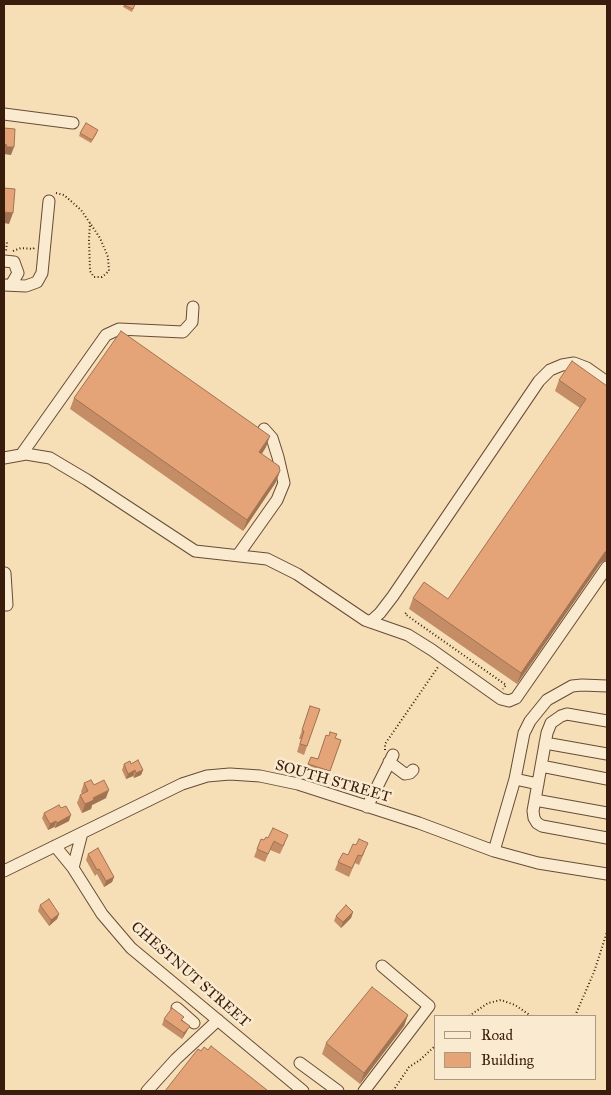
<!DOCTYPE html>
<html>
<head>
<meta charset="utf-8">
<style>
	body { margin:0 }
	#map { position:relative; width:611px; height:1095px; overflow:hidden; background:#f6deb7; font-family:"IM FELL Great Primer",serif }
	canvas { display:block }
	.frame { position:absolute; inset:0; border:5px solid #391c0b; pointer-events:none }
	.legend { position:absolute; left:434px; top:1015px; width:162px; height:65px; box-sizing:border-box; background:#f9ead0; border:1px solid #ac9881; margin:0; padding:6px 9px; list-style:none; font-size:15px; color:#391c0b }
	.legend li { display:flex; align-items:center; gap:10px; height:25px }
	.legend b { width:25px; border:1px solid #ac9881 }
</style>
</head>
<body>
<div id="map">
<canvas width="611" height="1095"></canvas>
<div class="frame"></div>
<ul class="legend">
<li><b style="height:6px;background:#f9ead0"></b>Road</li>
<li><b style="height:14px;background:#e5a477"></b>Building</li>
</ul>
</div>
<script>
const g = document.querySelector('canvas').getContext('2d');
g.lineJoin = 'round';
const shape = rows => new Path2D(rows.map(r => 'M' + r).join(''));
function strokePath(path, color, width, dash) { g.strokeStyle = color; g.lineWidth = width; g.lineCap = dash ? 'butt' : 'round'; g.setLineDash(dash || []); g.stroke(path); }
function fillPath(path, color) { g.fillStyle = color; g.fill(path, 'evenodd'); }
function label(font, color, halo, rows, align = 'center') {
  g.font = font + ' "IM FELL Great Primer",serif'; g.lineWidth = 5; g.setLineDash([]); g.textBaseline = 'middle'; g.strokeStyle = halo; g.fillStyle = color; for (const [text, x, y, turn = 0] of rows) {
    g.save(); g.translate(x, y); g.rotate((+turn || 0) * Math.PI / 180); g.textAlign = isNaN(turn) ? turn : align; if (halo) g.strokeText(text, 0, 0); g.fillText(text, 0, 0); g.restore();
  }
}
const minor = shape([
	[4,114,73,123],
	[4,261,14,262,18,273,11,285],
	[4,285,26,286,37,282,42,273,49,201],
	[21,455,106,335,119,329,183,332,192,322,193,307],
	[4,458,26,454,50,458,87,480,195,551,267,559,297,574,365,620,408,635,432,650,501,699,509,701,516,698,607,567],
	[238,555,277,500,284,483,278,457,272,438,264,429],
	[4,605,7,605,5,573],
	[370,622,380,613,393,596,539,381,550,370,562,365,574,363,587,368,607,382],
	[607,721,567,714,561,716,551,723,547,733,533,811,534,818,537,823,542,826,607,838],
	[545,743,607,754],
	[389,762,405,774,410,773,413,770],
	[541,766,607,779],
	[515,779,538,784],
	[535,800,607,813],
	[367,807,393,755],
	[55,846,73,868,102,914,131,948,303,1091],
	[494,851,515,779,524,733,530,721,547,700,572,686,582,685,607,686],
	[73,868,82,833],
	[4,871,182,784,207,776,230,774,260,776,298,784,419,823,494,851,538,863,607,874],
	[177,1008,194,1023],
	[300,1063,338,1091],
	[147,1091,176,1059,218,1020],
	[364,1091,429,1006,382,966]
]);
strokePath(minor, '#684c36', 13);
strokePath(shape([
	[56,193,64,195,81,210,90,223,100,238,108,257,109,271,102,277,94,277,90,271,89,240,90,223],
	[4,242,7,242,6,251],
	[13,251,21,248,33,249,34,248],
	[406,613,405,614,506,685,503,689],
	[385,750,385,744,438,667],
	[469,1016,488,1003,501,1000,515,1005,531,1016],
	[575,1016,594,972,607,932],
	[393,1091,409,1067,420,1060,435,1046]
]), '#391c0b', 2, [1, 2.5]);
strokePath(minor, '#f9ead0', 11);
fillPath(shape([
	[124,4,135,4,132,12,123,7],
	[80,133,97,133,91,143,79,136],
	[559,380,607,386,607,560,601,563,517,684,409,609,413,598,448,599,580,408,555,391],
	[74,398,266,447,262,454,280,471,276,482,243,531,70,409],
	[310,706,320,709,304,755,297,752,301,739,299,739],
	[335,738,341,740,327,780,305,772,311,757,317,759],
	[124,764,131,764,143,770,141,775,134,778,133,776,126,779,122,770],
	[84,783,94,785,106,798,92,805,91,809,82,813,77,803,80,795,82,794,81,792],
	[61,808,69,821,55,828,54,827,48,830,42,818,44,813],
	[264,840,285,843,280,854,270,850,265,862,254,857,257,849],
	[365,851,359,865,355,863,349,877,335,870,338,862,348,855],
	[88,854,114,877,112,882,104,887,97,874,95,876,86,860],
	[40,905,59,914,57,919,49,926,38,911],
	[353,912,351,918,341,928,334,921,336,916],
	[408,1015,404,1026,360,1084,322,1054,326,1043],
	[164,1019,182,1020,187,1031,182,1039,162,1025]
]), '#c58d66');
fillPath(shape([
	[4,144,7,145,4,152],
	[6,147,14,147,11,155,4,154],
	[4,212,13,213,9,224,4,223],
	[270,436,266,447,255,463,259,452],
	[280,471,276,482,243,531,247,520],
	[607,551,607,560,601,563,517,684,521,673,605,552],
	[135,770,133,776,126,779,128,774],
	[143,770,141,775,134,778,136,773],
	[109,790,106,798,92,805,91,809,82,813,85,804,93,798],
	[71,815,69,821,55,828,57,823],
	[56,821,54,827,48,830,50,824],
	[114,877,112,882,104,887,106,881],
	[353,912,351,918,341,928,343,922],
	[59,914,57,919,49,926,51,920],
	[408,1015,404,1026,360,1084,364,1073],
	[190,1026,187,1031,182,1039,184,1033]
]), '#a07353');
const building = shape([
	[124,4,135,4,133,9,124,5,124,4],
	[86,123,98,130,92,140,80,133,86,123],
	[4,128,15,129,14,147,6,147,7,145,4,144,4,128],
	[4,188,15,189,13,213,4,212,4,188],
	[121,331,270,436,259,452,279,466,280,471,247,520,74,398,121,331],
	[572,361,607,386,607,551,605,552,521,673,413,598,424,582,448,599,586,399,559,380,572,361],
	[310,706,320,709,307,746,300,744,304,731,302,730,310,706],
	[330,732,337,734,335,738,341,740,330,771,308,764,311,757,318,759,326,735,329,736,330,732],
	[138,760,143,770,136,773,135,770,128,774,124,764,130,761,131,764,138,760],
	[91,780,94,785,104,780,109,790,93,798,94,800,85,804,80,795,88,791,84,783,91,780],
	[59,805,61,808,66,806,71,815,57,823,56,821,50,824,44,813,59,805],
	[273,828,288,835,283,846,274,841,268,854,257,849,261,839,264,840,266,837,268,838,273,828],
	[359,839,368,843,362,856,358,855,352,868,338,862,343,853,348,855,353,844,356,845,359,839],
	[98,848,114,877,106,881,99,869,97,870,88,854,98,848],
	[49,899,59,914,51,920,40,905,49,899],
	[346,905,353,912,343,922,336,916,346,905],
	[372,987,408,1015,364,1073,326,1043,372,987],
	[172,1008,184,1017,181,1020,190,1026,184,1033,164,1019,172,1008],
	[211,1046,267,1090,266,1091,165,1091,198,1049,201,1051,204,1047,208,1050,211,1046]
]);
fillPath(building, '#e5a477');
strokePath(building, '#a07353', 1);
label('15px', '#391c0b', '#f9ead0', [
	["SOUTH STREET",333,782,16],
	["CHESTNUT STREET",190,975,41]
]);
</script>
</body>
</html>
